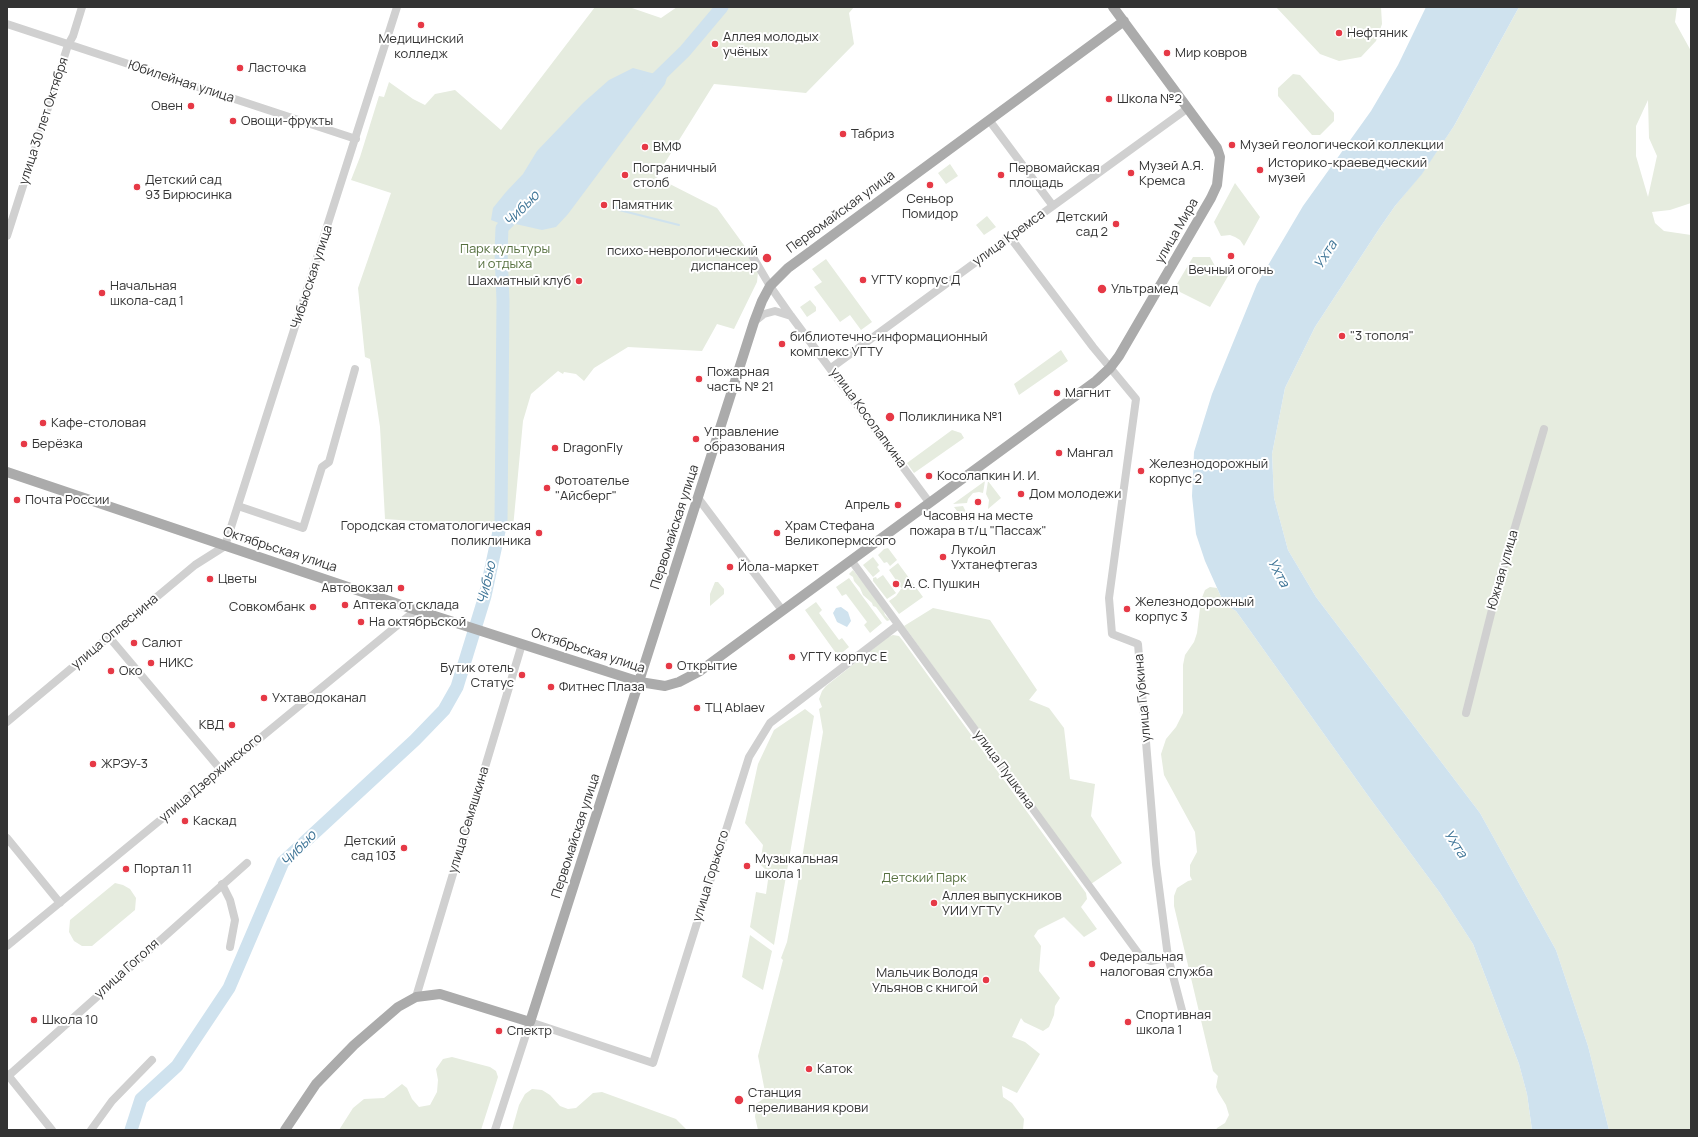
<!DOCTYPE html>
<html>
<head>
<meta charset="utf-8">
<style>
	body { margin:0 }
	#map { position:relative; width:1698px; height:1137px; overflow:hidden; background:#fff; font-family:Manrope,sans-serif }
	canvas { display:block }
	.frame { position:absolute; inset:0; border:8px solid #333; pointer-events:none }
</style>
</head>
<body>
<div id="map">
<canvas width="1698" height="1137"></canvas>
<div class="frame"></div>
</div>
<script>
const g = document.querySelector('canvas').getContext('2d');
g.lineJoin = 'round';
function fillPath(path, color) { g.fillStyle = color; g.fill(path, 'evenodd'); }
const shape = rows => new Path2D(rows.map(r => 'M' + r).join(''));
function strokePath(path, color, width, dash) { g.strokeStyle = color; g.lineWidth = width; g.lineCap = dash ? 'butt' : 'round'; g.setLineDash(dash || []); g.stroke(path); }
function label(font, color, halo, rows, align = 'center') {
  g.font = font + ' Manrope,sans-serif'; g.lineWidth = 4; g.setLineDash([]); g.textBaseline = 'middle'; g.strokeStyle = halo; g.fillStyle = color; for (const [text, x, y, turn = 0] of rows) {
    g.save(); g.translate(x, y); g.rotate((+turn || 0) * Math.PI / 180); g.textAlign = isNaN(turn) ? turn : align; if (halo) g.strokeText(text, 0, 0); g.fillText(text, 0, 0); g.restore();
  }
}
fillPath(shape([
	[595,7,629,7,661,18,677,7,854,7,849,13,854,44,806,93,714,84,656,177,717,208,746,248,758,272,757,282,734,329,717,324,702,351,628,347,594,368,584,381,576,374,564,372,563,374,558,371,531,394,523,421,513,528,385,519,380,427,370,359,365,357,358,288,391,193,351,180,360,157,379,96,384,97,389,82,413,99,425,105,435,94,455,90,501,130],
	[1276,7,1381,7,1382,24,1376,41,1361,57,1339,61,1320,54],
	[1519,7,1677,7,1675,22,1691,51,1691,203,1670,210,1652,212,1655,223,1664,231,1691,235,1691,1130,1609,1130,1588,1046,1556,950,1480,813,1316,597,1288,550,1274,498,1272,454,1285,388,1315,327,1379,229,1395,206,1422,173,1454,126],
	[1648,100,1649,138,1657,156,1648,197,1636,156,1636,126],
	[1293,74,1300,75,1334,113,1334,121,1320,135,1312,135,1278,96,1278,88],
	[950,164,958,176,946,184,938,173],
	[1235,183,1260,217,1244,246,1240,240,1235,237,1230,235,1221,236,1214,222],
	[987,216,996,227,984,235,976,225],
	[1193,257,1210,257,1215,266,1220,269,1231,271,1210,307,1174,289],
	[826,259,872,322,861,330,850,315,840,322,814,287,822,282,812,269],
	[810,300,816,307,816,311,807,317,800,307],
	[1061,350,1068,361,1019,395,1014,384],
	[952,430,961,433,964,438,914,473,907,463],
	[985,481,983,493,979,492,973,493,968,499,967,503,953,504],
	[988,481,1001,498,988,509,989,500,986,494],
	[963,506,967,514,970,513,973,516,974,514,980,515,971,522,964,520,954,507],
	[888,548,897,560,890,566,887,562,884,563,878,555,884,549],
	[873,557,879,565,877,567,880,571,873,577,863,565],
	[898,563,923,597,899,614,889,601,896,596,901,589,902,589,889,570],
	[853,570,882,606,885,615,890,620,887,621,885,619,876,607,873,606,872,603,863,595,860,588,854,581,853,577,850,575,849,574],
	[883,575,896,593,887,599,873,581,873,578,876,577,877,579],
	[849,578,882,623,870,633,864,625,867,622,846,594,842,596,836,587],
	[715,582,718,582,724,589,724,594,710,606,710,594],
	[1210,587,1217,588,1222,599,1229,607,1236,611,1369,797,1440,893,1473,944,1519,1064,1527,1094,1532,1130,1216,1130,1217,1128,1225,1123,1229,1115,1226,1105,1218,1092,1216,1087,1218,1076,1213,1071,1174,906,1174,896,1177,888,1188,881,1192,880,1190,876,1190,865,1197,852,1195,832,1164,775,1161,754,1166,739,1176,727,1183,713,1183,665,1185,655,1194,642,1197,633,1201,600,1205,590],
	[816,602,822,610,819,613,839,640,842,638,849,647,838,656,805,610],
	[933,608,990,620,1037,690,1029,700,1049,708,1064,728,1070,779,1095,784,1091,816,1122,863,1091,884,904,626],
	[893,635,899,636,903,641,1086,893,1087,899,1081,907,1097,929,1084,937,1064,917,1038,930,1034,936,1041,946,1039,971,1060,998,1055,1006,1054,1015,1049,1027,1043,1031,1024,1022,1021,1018,1012,1037,1025,1042,1040,1054,1017,1093,1002,1086,1003,1097,1012,1103,1024,1119,1023,1130,758,1130,755,1117,756,1104,766,1097,758,1056,783,960,781,958,787,942,797,888,823,732,819,709,822,707,819,699,822,691,826,686,888,637],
	[805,709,814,716,774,945,750,927,756,892,766,894,768,880,767,871,760,864,763,845,745,823,758,764,774,730],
	[115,883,123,885,130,889,136,898,135,910,92,946,82,946,74,941,69,932,70,920],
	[750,935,772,951,763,990,742,977],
	[452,1057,490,1067,496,1071,498,1077,481,1130,339,1130,353,1108,364,1099,384,1098,402,1084,407,1088,412,1099,419,1107,430,1105,437,1092,438,1080,436,1069,443,1059],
	[532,1089,542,1090,550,1095,560,1106,568,1109,576,1108,593,1093,602,1092,676,1119,687,1130,512,1130,519,1105,525,1094]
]), '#e6ecdf');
fillPath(shape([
	[1426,7,1519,7,1454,126,1422,174,1395,206,1379,229,1315,327,1285,388,1272,454,1274,498,1288,550,1316,597,1480,813,1556,950,1588,1046,1609,1130,1532,1130,1527,1094,1519,1064,1473,944,1440,893,1369,797,1236,611,1229,607,1222,599,1205,561,1196,534,1192,496,1194,452,1212,394,1257,284,1303,206,1371,111,1398,65],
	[633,68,655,74,658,71,667,77,665,84,568,214,556,227,542,230,511,223,509,227,491,220,493,208,506,192,523,174,537,151,583,103,609,80],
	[841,607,848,612,851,621,847,627,837,622,833,613,836,608]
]), '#cfe2ee');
strokePath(shape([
	[615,206,619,210,679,225]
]), '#cfe2ee', 2);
strokePath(shape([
	[649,86,685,51,722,7],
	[131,1130,141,1099,177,1066,229,988,283,862,415,740,444,710,457,687,485,596,501,522,503,301,501,252,502,228,517,213]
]), '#cfe2ee', 13);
strokePath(shape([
	[7,24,356,139],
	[989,120,1053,206],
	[7,236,68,45,73,36,82,7],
	[1010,237,1093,347,1136,399,1109,598,1112,634,1138,644,1156,864,1168,957,1183,1014],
	[750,252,770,286,791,316,929,502],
	[754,322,764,314,775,311,791,316],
	[831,368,1006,240,1188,108],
	[698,498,782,610],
	[238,506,303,528,322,467,329,462,355,369],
	[851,560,1141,957,1151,961,1168,957],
	[109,637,221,770],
	[1466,713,1500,578,1544,429],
	[7,722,195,565,225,546,397,7],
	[7,838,60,903],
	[222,884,230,900,235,920,230,947],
	[7,946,416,610],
	[416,997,522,644],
	[7,1074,52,1130],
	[7,1077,247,863],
	[91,1130,112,1101,152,1060],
	[495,1130,530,1022,653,1063,749,757,770,723,898,625]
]), '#d0d0d0', 8);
strokePath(shape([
	[7,472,416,610,640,682,665,686,679,682,700,671,1096,381,1110,368,1119,356,1211,198,1217,185,1220,157,1217,148,1113,7],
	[285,1130,316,1084,354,1045,398,1007,416,997,440,994,530,1022,754,322,762,301,770,286,788,268,1124,21]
]), '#ababab', 10);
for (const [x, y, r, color] of [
	[421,25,4,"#e63946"],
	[1339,33,4,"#e63946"],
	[715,44,4,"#e63946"],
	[1167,53,4,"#e63946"],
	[240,68,4,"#e63946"],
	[1109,99,4,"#e63946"],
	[191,106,4,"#e63946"],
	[233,121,4,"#e63946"],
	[843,134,4,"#e63946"],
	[1232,145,4,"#e63946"],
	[645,147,4,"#e63946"],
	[1260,170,4,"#e63946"],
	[1131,173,4,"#e63946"],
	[625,175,4,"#e63946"],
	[1001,175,4,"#e63946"],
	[930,185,4,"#e63946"],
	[137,187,4,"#e63946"],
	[604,205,4,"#e63946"],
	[1116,224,4,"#e63946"],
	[1231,256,4,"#e63946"],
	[767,258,5,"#e63946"],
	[863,280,4,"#e63946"],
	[579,281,4,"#e63946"],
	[1102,289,5,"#e63946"],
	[102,293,4,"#e63946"],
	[1342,336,4,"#e63946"],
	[782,344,4,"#e63946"],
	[699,379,4,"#e63946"],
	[1057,393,4,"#e63946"],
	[890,417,5,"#e63946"],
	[43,423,4,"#e63946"],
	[696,439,4,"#e63946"],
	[24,444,4,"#e63946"],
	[555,448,4,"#e63946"],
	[1059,453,4,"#e63946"],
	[1141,471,4,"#e63946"],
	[929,476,4,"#e63946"],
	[547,488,4,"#e63946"],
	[1021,494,4,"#e63946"],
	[17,500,4,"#e63946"],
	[978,502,4,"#e63946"],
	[898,505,4,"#e63946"],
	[539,533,4,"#e63946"],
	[777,533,4,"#e63946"],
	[943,557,4,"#e63946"],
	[730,567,4,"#e63946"],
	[210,579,4,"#e63946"],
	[896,584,4,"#e63946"],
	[401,588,4,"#e63946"],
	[345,605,4,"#e63946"],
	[313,607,4,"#e63946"],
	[1127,609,4,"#e63946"],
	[361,622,4,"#e63946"],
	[134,643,4,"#e63946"],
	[792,657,4,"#e63946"],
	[151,663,4,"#e63946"],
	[669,666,4,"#e63946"],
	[111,671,4,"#e63946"],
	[522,675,4,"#e63946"],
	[551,687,4,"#e63946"],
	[264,698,4,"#e63946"],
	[697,708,4,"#e63946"],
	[232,725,4,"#e63946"],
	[93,764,4,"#e63946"],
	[185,821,4,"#e63946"],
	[404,848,4,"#e63946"],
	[747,866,4,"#e63946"],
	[126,869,4,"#e63946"],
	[934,903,4,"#e63946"],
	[1092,964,4,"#e63946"],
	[986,980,4,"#e63946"],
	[34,1020,4,"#e63946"],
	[1128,1022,4,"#e63946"],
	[499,1031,4,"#e63946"],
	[809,1069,4,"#e63946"],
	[739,1100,5,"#e63946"]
]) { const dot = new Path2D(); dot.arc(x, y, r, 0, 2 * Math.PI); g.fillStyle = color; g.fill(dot); strokePath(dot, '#fff', 1.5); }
label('13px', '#333', '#fff', [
	["Нефтяник",1347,33],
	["Аллея молодых",723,37],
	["учёных",723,52],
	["Медицинский",421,39,"center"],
	["колледж",421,54,"center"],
	["Мир ковров",1175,53],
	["Ласточка",248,68],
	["Школа №2",1117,99],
	["Овен",183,106,"right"],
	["Овощи-фрукты",241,121],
	["Табриз",851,134],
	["Музей геологической коллекции",1240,145],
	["ВМФ",653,147],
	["Историко-краеведческий",1268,163],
	["музей",1268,178],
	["Музей А.Я.",1139,166],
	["Кремса",1139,181],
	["Пограничный",633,168],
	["столб",633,183],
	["Первомайская",1009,168],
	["площадь",1009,183],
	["Детский сад",145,180],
	["93 Бирюсинка",145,195],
	["Сеньор",930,199,"center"],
	["Помидор",930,214,"center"],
	["Памятник",612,205],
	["Детский",1108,217,"right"],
	["сад 2",1108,232,"right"],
	["психо-неврологический",758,251,"right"],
	["диспансер",758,266,"right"],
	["Вечный огонь",1231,270,"center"],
	["УГТУ корпус Д",871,280],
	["Шахматный клуб",571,281,"right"],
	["Начальная",110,286],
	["школа-сад 1",110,301],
	["Ультрамед",1111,289],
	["\"3 тополя\"",1350,336],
	["библиотечно-информационный",790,337],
	["комплекс УГТУ",790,352],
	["Пожарная",707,372],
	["часть № 21",707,387],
	["Магнит",1065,393],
	["Поликлиника №1",899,417],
	["Кафе-столовая",51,423],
	["Управление",704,432],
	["образования",704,447],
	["Берёзка",32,444],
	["DragonFly",563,448],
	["Мангал",1067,453],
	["Железнодорожный",1149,464],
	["корпус 2",1149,479],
	["Косолапкин И. И.",937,476],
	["Фотоателье",555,481],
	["\"Айсберг\"",555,496],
	["Дом молодежи",1029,494],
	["Почта России",25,500],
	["Апрель",890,505,"right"],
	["Часовня на месте",978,516,"center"],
	["пожара в т/ц \"Пассаж\"",978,531,"center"],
	["Городская стоматологическая",531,526,"right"],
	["поликлиника",531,541,"right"],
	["Храм Стефана",785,526],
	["Великопермского",785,541],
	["Лукойл",951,550],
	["Ухтанефтегаз",951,565],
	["Йола-маркет",738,567],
	["Цветы",218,579],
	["А. С. Пушкин",904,584],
	["Автовокзал",393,588,"right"],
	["Железнодорожный",1135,602],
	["корпус 3",1135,617],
	["Аптека от склада",353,605],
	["Совкомбанк",305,607,"right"],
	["На октябрьской",369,622],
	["Салют",142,643],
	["УГТУ корпус Е",800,657],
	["НИКС",159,663],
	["Открытие",677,666],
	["Бутик отель",514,668,"right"],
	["Статус",514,683,"right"],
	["Око",119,671],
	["Фитнес Плаза",559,687],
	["Ухтаводоканал",272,698],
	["ТЦ Ablaev",705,708],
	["КВД",224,725,"right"],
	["ЖРЭУ-3",101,764],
	["Каскад",193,821],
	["Детский",396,841,"right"],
	["сад 103",396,856,"right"],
	["Музыкальная",755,859],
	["школа 1",755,874],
	["Портал 11",134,869],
	["Аллея выпускников",942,896],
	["УИИ УГТУ",942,911],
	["Федеральная",1100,957],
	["налоговая служба",1100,972],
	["Мальчик Володя",978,973,"right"],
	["Ульянов с книгой",978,988,"right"],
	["Спортивная",1136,1015],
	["школа 1",1136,1030],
	["Школа 10",42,1020],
	["Спектр",507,1031],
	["Каток",817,1069],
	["Станция",748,1093],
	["переливания крови",748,1108]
], 'left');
label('13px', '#333', '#fff', [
	["Юбилейная улица",181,82,18],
	["улица 30 лет Октября",44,121,-72],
	["Первомайская улица",841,212,-36],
	["улица Мира",1177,231,-60],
	["улица Кремса",1009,238,-36],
	["Чибьюская улица",312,277,-72],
	["улица Косолапкина",868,418,54],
	["Первомайская улица",675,527,-72],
	["Октябрьская улица",280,550,18],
	["Южная улица",1503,570,-74],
	["улица Оплеснина",115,632,-40],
	["Октябрьская улица",588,651,18],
	["улица Губкина",1143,698,-95],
	["улица Пушкина",1004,770,54],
	["улица Дзержинского",211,778,-40],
	["улица Семяшкина",469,820,-73],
	["Первомайская улица",576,836,-72],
	["улица Горького",711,876,-73],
	["улица Гоголя",127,969,-42]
]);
label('13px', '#56703f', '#fff', [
	["Парк культуры",505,249],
	["и отдыха",505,264],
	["Детский Парк",924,878]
]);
label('italic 14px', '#3f7597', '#fff', [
	["Чибью",522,209,-45],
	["Ухта",1326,255,-58],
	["Ухта",1278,573,62],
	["Чибью",487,583,-77],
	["Ухта",1455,844,57],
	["Чибью",299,849,-46]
]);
</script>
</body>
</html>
